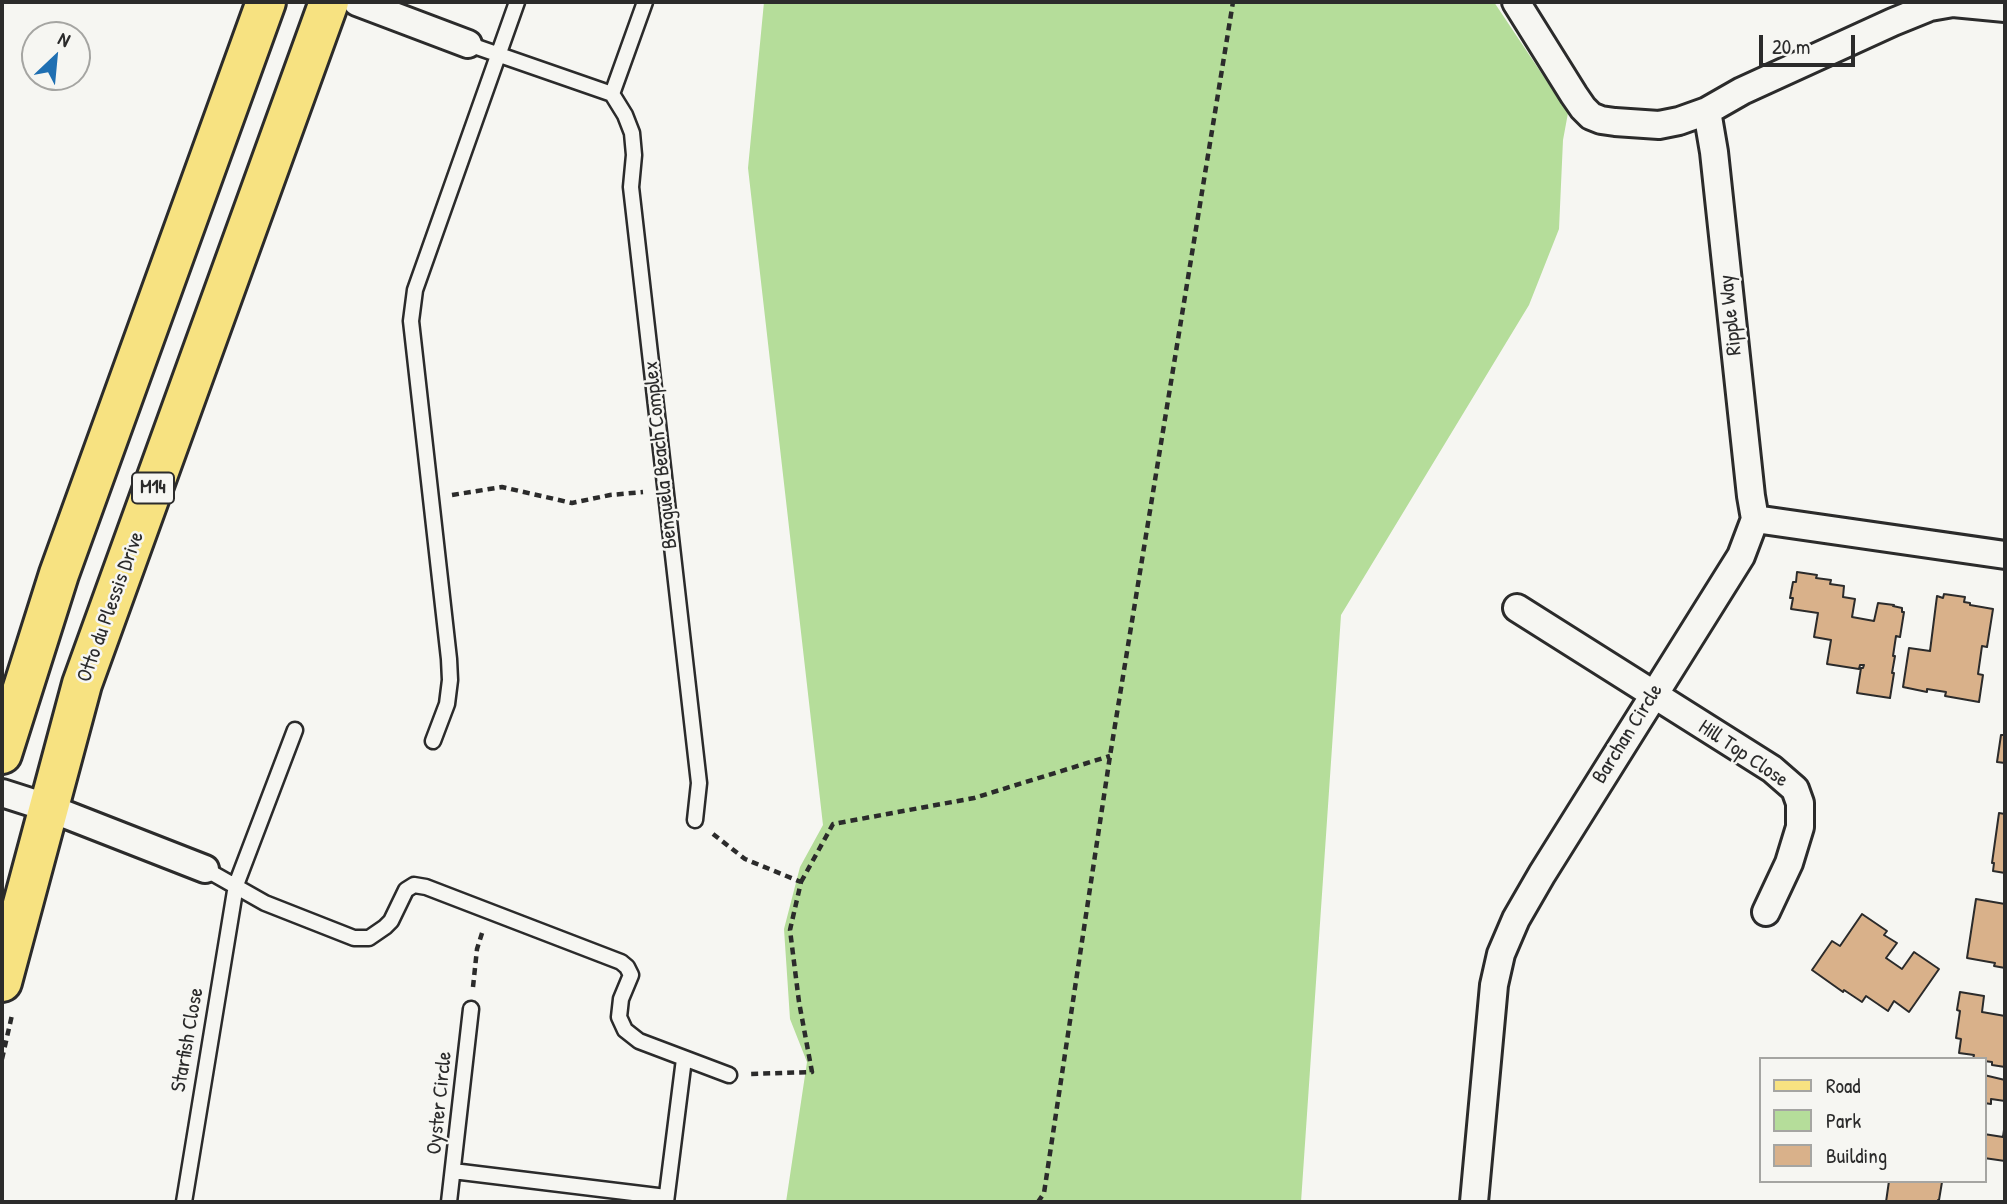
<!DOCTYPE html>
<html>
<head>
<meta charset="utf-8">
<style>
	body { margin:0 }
	#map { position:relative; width:2007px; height:1204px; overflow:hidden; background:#f6f6f2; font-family:"Patrick Hand",sans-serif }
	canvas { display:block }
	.frame { position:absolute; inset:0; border:4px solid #2b2b2b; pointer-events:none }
	.legend { position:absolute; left:1759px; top:1057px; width:228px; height:126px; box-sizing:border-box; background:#f6f6f2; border:2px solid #a5a5a2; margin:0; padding:9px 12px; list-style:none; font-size:21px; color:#2b2b2b }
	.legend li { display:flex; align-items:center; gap:14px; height:35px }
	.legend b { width:35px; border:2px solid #a5a5a2 }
	.north { position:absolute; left:21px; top:21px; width:70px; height:70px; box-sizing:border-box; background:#f6f6f2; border:2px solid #a5a5a2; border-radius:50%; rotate:26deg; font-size:19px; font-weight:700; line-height:28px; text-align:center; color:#2b2b2b }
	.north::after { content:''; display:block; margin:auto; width:24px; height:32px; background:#1f6fb2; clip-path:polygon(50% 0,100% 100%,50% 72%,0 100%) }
	.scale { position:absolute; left:1759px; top:35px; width:96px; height:32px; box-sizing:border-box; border:4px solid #2b2b2b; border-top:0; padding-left:9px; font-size:21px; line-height:24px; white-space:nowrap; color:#2b2b2b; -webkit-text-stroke:5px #f6f6f2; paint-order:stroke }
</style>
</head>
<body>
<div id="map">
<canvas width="2007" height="1204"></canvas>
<div class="frame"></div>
<ul class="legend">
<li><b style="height:9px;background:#f7e281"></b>Road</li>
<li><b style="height:19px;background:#b5dd9a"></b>Park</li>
<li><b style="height:19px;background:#d9b18a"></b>Building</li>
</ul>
<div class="north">N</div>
<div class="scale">20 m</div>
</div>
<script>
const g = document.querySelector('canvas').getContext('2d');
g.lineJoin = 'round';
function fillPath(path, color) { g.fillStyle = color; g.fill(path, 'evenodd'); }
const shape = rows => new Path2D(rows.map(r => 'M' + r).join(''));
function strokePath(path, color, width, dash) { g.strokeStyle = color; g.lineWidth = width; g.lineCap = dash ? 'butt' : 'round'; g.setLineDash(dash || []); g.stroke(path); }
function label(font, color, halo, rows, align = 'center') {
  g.font = font + ' "Patrick Hand",sans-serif'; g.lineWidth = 5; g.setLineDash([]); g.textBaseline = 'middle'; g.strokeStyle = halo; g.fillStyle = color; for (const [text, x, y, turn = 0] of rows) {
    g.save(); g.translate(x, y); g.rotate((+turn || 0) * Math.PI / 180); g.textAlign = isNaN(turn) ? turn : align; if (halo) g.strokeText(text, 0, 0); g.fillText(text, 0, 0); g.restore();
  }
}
fillPath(shape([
	[764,2,1494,2,1568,113,1563,140,1559,229,1529,305,1341,615,1301,1202,786,1202,807,1062,790,1019,784,929,800,867,823,825,748,168]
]), '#b5dd9a');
const building = shape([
	[1797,572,1817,575,1816,578,1831,580,1830,584,1844,586,1843,597,1855,599,1852,617,1874,621,1878,603,1894,605,1893,606,1902,608,1902,612,1904,612,1900,637,1896,636,1893,656,1895,656,1892,673,1894,673,1890,698,1857,693,1861,668,1863,668,1864,665,1860,665,1859,669,1827,664,1831,640,1814,637,1818,613,1791,609,1793,598,1790,598,1793,582,1796,582,1797,572],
	[1944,594,1965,597,1964,602,1970,603,1970,605,1993,609,1987,647,1982,646,1978,674,1983,675,1979,702,1945,696,1946,692,1927,689,1927,692,1903,687,1909,648,1930,651,1937,596,1943,598,1944,594],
	[2001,735,2005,735,2005,763,1997,762,2001,735],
	[1999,813,2005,814,2005,873,1993,871,1994,863,1992,863,1999,813],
	[1976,899,2005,904,2005,968,1994,966,1995,963,1967,958,1976,899],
	[1862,914,1887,931,1884,935,1897,943,1886,958,1902,969,1914,952,1939,969,1909,1012,1894,1001,1888,1011,1866,996,1862,1002,1844,990,1843,992,1812,970,1832,941,1840,946,1862,914],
	[1960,992,1984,996,1982,1012,2005,1016,2005,1067,1992,1065,1992,1062,1984,1061,1984,1059,1973,1059,1974,1055,1959,1053,1961,1039,1956,1038,1960,1011,1957,1010,1960,992],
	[1984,1075,2005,1080,2005,1101,1991,1099,1991,1104,1984,1103,1984,1075],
	[2005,1123,2005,1161,1984,1158,1984,1134,2003,1137,2005,1123],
	[1889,1181,1942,1182,1939,1200,1938,1200,1937,1202,1886,1202,1889,1181]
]);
fillPath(building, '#d9b18a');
strokePath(building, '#2b2b2b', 2);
const lane = shape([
	[645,2,612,94,625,115,632,133,634,155,631,187,699,783,695,820],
	[468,44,612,94],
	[433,741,447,704,450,680,449,659,411,321,415,290,517,2],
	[205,869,265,903,354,938,369,938,385,927,391,921,406,890,414,885,426,887,621,962,627,967,631,975,621,999,619,1017,625,1030,639,1041,729,1075],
	[453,1171,666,1197],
	[184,1202,236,885,295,730],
	[449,1202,471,1009],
	[666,1202,684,1059]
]);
const street = shape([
	[357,2,468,44],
	[1516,2,1574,95,1583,108,1591,116,1601,120,1615,122,1659,125,1679,121,1707,111,1742,91,1893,22,1930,7,1953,3,2005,8],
	[1707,111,1714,152,1751,496,1755,519],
	[1755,519,2005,555],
	[1517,608,1772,769,1795,789,1800,803,1800,827,1789,863,1766,912],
	[2,793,49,808,205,869],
	[1474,1202,1494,985,1501,954,1516,919,1542,874,1741,556,1755,519]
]);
const primary = shape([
	[2,754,59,574,266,2],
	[2,982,82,684,329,2]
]);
strokePath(lane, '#2b2b2b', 19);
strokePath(street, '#2b2b2b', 32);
strokePath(primary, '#2b2b2b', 44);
strokePath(shape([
	[452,495,502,487,572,503,610,495,643,492],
	[713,834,745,859,801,882,790,930,799,1002,812,1072,751,1074],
	[801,882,833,824,974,798,1110,756],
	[473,987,477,949,483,930],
	[2,1059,12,1015],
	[1038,1202,1044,1193,1110,756,1233,2]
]), '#2b2b2b', 4.5, [7, 5]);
strokePath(lane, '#f6f6f2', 14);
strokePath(street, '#f6f6f2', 26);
strokePath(primary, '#f7e281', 38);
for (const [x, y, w] of [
	[153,488,42]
]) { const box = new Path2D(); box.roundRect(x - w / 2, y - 15.5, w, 31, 5); g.fillStyle = '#f6f6f2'; g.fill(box); strokePath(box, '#2b2b2b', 2); }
label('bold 19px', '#2b2b2b', null, [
	["M14",153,488]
]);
label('21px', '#2b2b2b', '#f6f6f2', [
	["Ripple Way",1731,315,-96],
	["Benguela Beach Complex",661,455,-96],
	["Otto du Plessis Drive",111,607,-70],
	["Barchan Circle",1628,734,-58],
	["Hill Top Close",1743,754,34],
	["Starfish Close",188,1040,-80],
	["Oyster Circle",440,1103,-84]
]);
</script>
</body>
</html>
